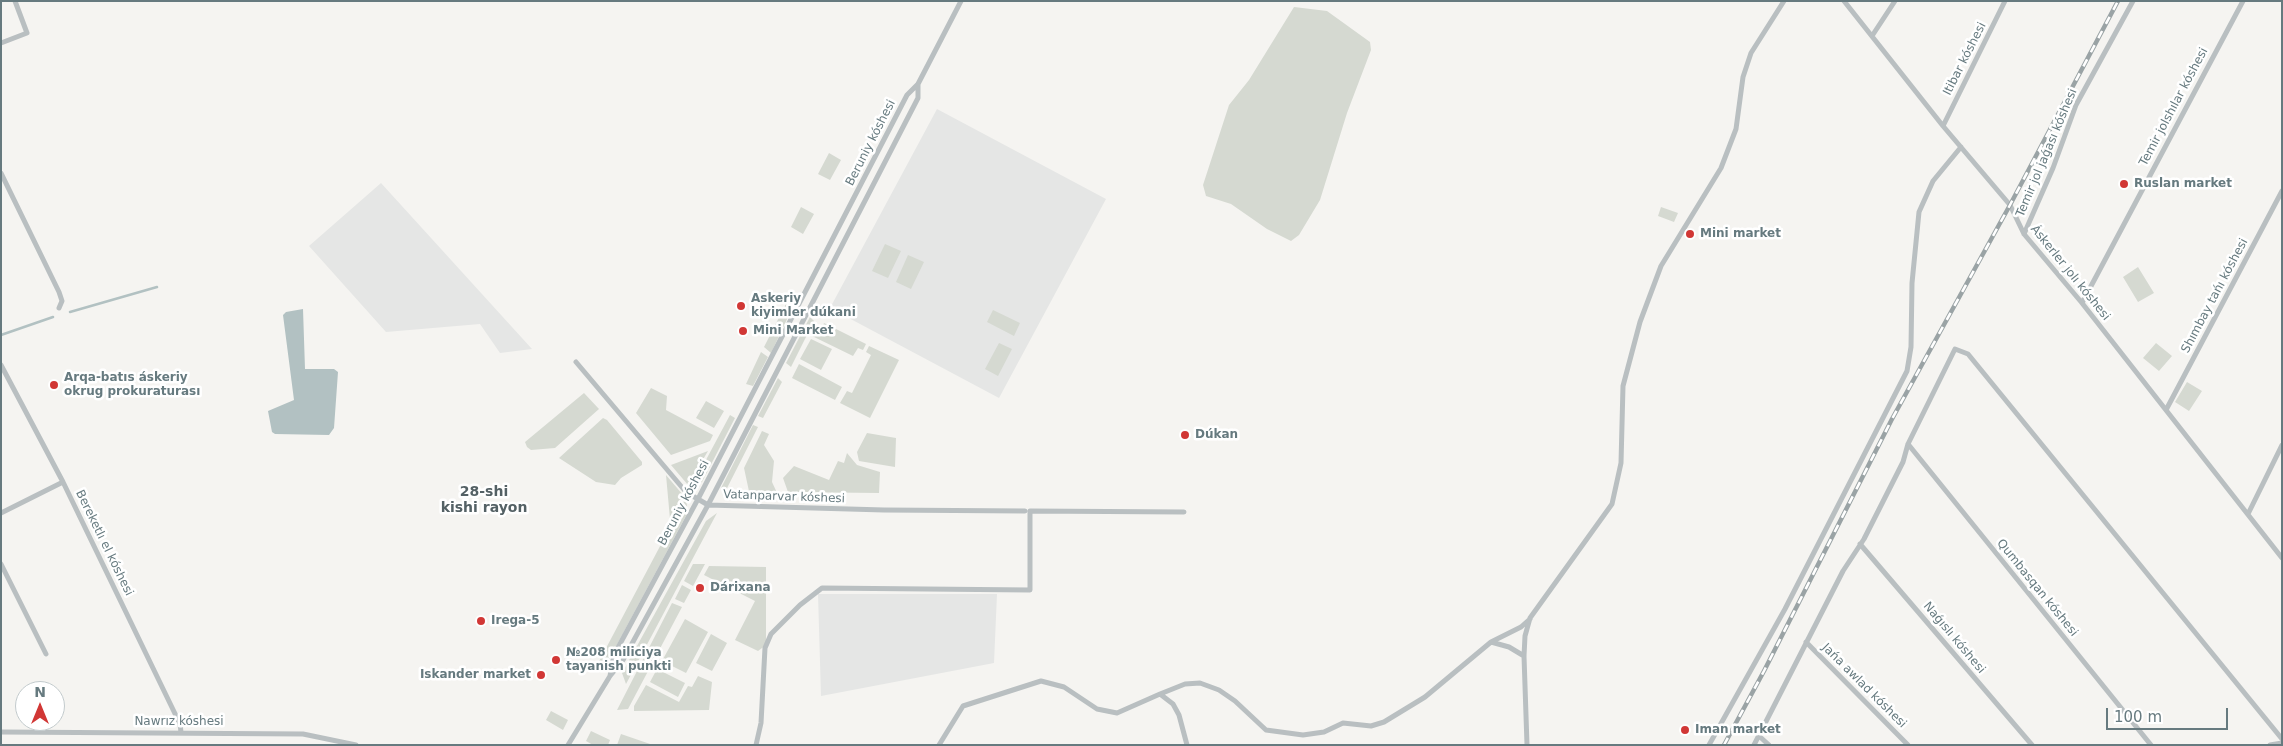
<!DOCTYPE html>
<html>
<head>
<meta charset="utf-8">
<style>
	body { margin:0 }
	#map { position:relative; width:2283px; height:746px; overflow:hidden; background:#f5f4f1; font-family:"DejaVu Sans",sans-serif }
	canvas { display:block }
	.frame { position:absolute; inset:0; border:2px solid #667a7f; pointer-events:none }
	.north { position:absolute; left:15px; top:681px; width:50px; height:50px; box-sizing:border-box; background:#fff; border:1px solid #c2cacc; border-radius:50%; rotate:0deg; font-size:14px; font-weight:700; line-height:20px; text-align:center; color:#667a7f }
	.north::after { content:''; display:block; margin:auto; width:18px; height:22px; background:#d13735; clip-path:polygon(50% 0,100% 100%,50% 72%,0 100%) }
	.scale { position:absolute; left:2106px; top:708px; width:122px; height:22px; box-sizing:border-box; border:2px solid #667a7f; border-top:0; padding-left:6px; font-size:15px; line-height:18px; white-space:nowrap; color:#667a7f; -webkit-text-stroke:4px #fff; paint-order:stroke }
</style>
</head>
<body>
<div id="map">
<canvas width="2283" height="746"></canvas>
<div class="frame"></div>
<div class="north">N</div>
<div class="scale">100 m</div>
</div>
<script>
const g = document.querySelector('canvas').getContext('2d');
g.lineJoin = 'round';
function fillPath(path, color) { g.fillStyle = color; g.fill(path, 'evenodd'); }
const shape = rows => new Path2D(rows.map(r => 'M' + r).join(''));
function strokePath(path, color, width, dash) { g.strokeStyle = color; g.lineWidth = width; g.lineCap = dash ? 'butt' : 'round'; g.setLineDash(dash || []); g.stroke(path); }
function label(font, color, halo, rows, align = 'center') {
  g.font = font + ' "DejaVu Sans",sans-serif'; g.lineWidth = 5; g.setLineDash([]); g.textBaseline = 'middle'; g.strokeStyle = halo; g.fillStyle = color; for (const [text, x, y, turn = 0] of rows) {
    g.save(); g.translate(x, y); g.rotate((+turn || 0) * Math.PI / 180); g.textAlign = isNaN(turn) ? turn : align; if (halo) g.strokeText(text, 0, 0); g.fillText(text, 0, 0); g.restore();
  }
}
fillPath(shape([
	[937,109,1106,199,999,398,830,308],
	[381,183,532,349,500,353,480,324,386,332,309,246],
	[818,594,997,594,994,663,821,696]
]), '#e5e6e5');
fillPath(shape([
	[1294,7,1327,11,1370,42,1371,50,1347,113,1320,200,1299,235,1291,241,1267,229,1231,204,1206,196,1203,185,1229,105,1249,80],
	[829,153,841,160,830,180,818,174],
	[801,207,814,214,803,234,791,227],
	[1661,207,1678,213,1674,222,1658,216],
	[885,244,901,251,888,278,872,271],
	[908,255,924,262,911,289,896,282],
	[2138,267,2154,293,2138,302,2123,277],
	[793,290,798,296,771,353,764,347],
	[993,310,1020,323,1014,336,987,322],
	[810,317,814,321,791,367,786,363],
	[824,323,866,344,863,350,858,348,853,356,812,336,817,326,822,328],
	[811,339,832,349,821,370,800,359],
	[999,343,1012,349,998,376,985,369],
	[2156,343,2172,356,2159,371,2143,358],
	[869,346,899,360,870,418,840,403,847,391,852,393,871,355,866,352],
	[761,352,768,357,753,386,746,384],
	[799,364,842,387,835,400,792,378],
	[778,378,782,382,763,418,758,416],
	[2187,382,2202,391,2189,411,2175,402],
	[651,388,667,396,666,410,713,435,710,441,671,455,636,413],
	[584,393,599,409,555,448,531,450,527,447,525,442],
	[706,401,724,411,714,428,696,418],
	[730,415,735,418,702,482,692,486],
	[603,418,607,420,642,462,642,465,621,478,615,485,596,482,559,458],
	[753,425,758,427,723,496,721,488],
	[762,431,769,434,764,445,774,461,772,482,778,495,750,496,744,468],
	[867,433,896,438,895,467,859,461,857,452],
	[708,451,688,485,671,465],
	[847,453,857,465,880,472,879,493,788,492,783,478,794,466,829,480,838,461,844,463],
	[666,475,683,495,670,519],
	[685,499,687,505,687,514,606,665,595,669],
	[717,513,626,684,622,673,706,521],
	[693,564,705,564,693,586,684,581],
	[709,566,766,567,766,645,758,651,735,640,755,601,704,575],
	[682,585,691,590,684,603,675,599],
	[672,603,682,607,628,709,617,710],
	[685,619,708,632,686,673,662,661],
	[711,634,727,643,712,671,696,663],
	[657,669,685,683,678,697,650,682],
	[698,676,712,682,709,710,634,711,634,706,646,685,679,702,688,686,692,687],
	[551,711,568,720,563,730,546,720],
	[591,731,610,740,608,745,593,745,586,741],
	[621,734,653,745,617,745]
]), '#d5d9d1');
fillPath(shape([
	[303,309,305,369,334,369,338,372,334,428,329,435,275,434,272,432,268,411,294,400,283,315,286,312]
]), '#b2c1c2');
strokePath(shape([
	[70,312,157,287],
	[1,335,53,317]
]), '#b2c1c2', 2.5);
strokePath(shape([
	[1844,1,1943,126,2010,205,2024,234,2082,303,2282,558],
	[1872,36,1895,1],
	[1,43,27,33,15,1],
	[1943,126,2005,1],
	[1,173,59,292,62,301,59,308],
	[2024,234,2053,168,2076,105,2133,1],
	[2082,303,2243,1],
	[576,362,686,492,708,505,884,510,1025,511],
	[1,365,63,482,180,724,181,732],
	[2166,410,2282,191],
	[1908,444,2151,745],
	[1,513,63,482],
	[2248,514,2282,445],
	[1860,544,2032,745],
	[1,564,46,654],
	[1491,642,1509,647,1524,656],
	[1806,642,1908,745],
	[610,676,614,655,698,499,907,95,918,84,961,1],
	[1160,694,1185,684,1200,683,1219,690,1235,701,1266,730,1303,735,1324,732,1343,723,1371,726,1384,722,1425,697,1491,642,1521,627,1530,619],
	[1,732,303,734,356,745],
	[1759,736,1769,745],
	[568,745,610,676,623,660,708,505,918,98,918,84],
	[756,745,761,723,765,648,771,634,800,605,822,588,1030,590,1030,511,1184,512],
	[939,745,963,706,1041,681,1064,687,1097,709,1117,713,1160,694,1173,704,1179,715,1187,745],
	[1527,745,1524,656,1525,636,1530,618,1612,504,1621,463,1623,386,1640,322,1661,266,1721,168,1736,129,1743,77,1751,53,1784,1],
	[1709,745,1785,609,1907,371,1911,347,1912,283,1919,212,1933,181,1961,147],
	[1754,745,1843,571,1864,539,1903,462,1908,444,1955,349,1968,354,2282,739],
	[2270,745,2282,743]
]), '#b9bfc1', 5);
const rail = shape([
	[1724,745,1764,671,1892,419,2010,205,2118,1]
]);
strokePath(rail, '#9aa3a5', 4.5);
strokePath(rail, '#fff', 2.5, [8]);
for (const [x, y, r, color] of [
	[2124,184,5,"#d13735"],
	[1690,234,5,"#d13735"],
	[741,306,5,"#d13735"],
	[743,331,5,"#d13735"],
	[54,385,5,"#d13735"],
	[1185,435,5,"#d13735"],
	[700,588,5,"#d13735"],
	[481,621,5,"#d13735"],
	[556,660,5,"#d13735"],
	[541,675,5,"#d13735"],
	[1685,730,5,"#d13735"]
]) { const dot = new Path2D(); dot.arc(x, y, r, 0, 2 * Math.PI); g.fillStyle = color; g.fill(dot); strokePath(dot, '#fff', 2); }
label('12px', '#667a7f', '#fff', [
	["Itibar kóshesi",1965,59,-63],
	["Temir jolshılar kóshesi",2174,107,-62],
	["Beruniy kóshesi",871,143,-63],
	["Temir jol jaǵası kóshesi",2047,153,-67],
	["Áskerler jolı kóshesi",2070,273,51],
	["Shımbay tańı kóshesi",2215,296,-62],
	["Vatanparvar kóshesi",784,497,2],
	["Beruniy kóshesi",684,503,-62],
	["Bereketlı el kóshesi",104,543,64],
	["Qumbasqan kóshesi",2037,588,51],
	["Naǵıslı kóshesi",1954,638,50],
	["Jańa awlad kóshesi",1864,686,45],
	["Nawrız kóshesi",179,722]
]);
label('bold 12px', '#667a7f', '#fff', [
	["Ruslan market",2134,184],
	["Mini market",1700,234],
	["Askeriy",751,299],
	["kiyimler dúkani",751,313],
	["Mini Market",753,331],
	["Arqa-batıs áskeriy",64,378],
	["okrug prokuraturası",64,392],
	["Dúkan",1195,435],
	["Dárixana",710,588],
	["Irega-5",491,621],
	["№208 miliciya",566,653],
	["tayanish punkti",566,667],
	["Iskander market",531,675,"right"],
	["Iman market",1695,730]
], 'left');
label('bold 14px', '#546165', '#fff', [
	["28-shi",484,492],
	["kishi rayon",484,508]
]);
</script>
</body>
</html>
